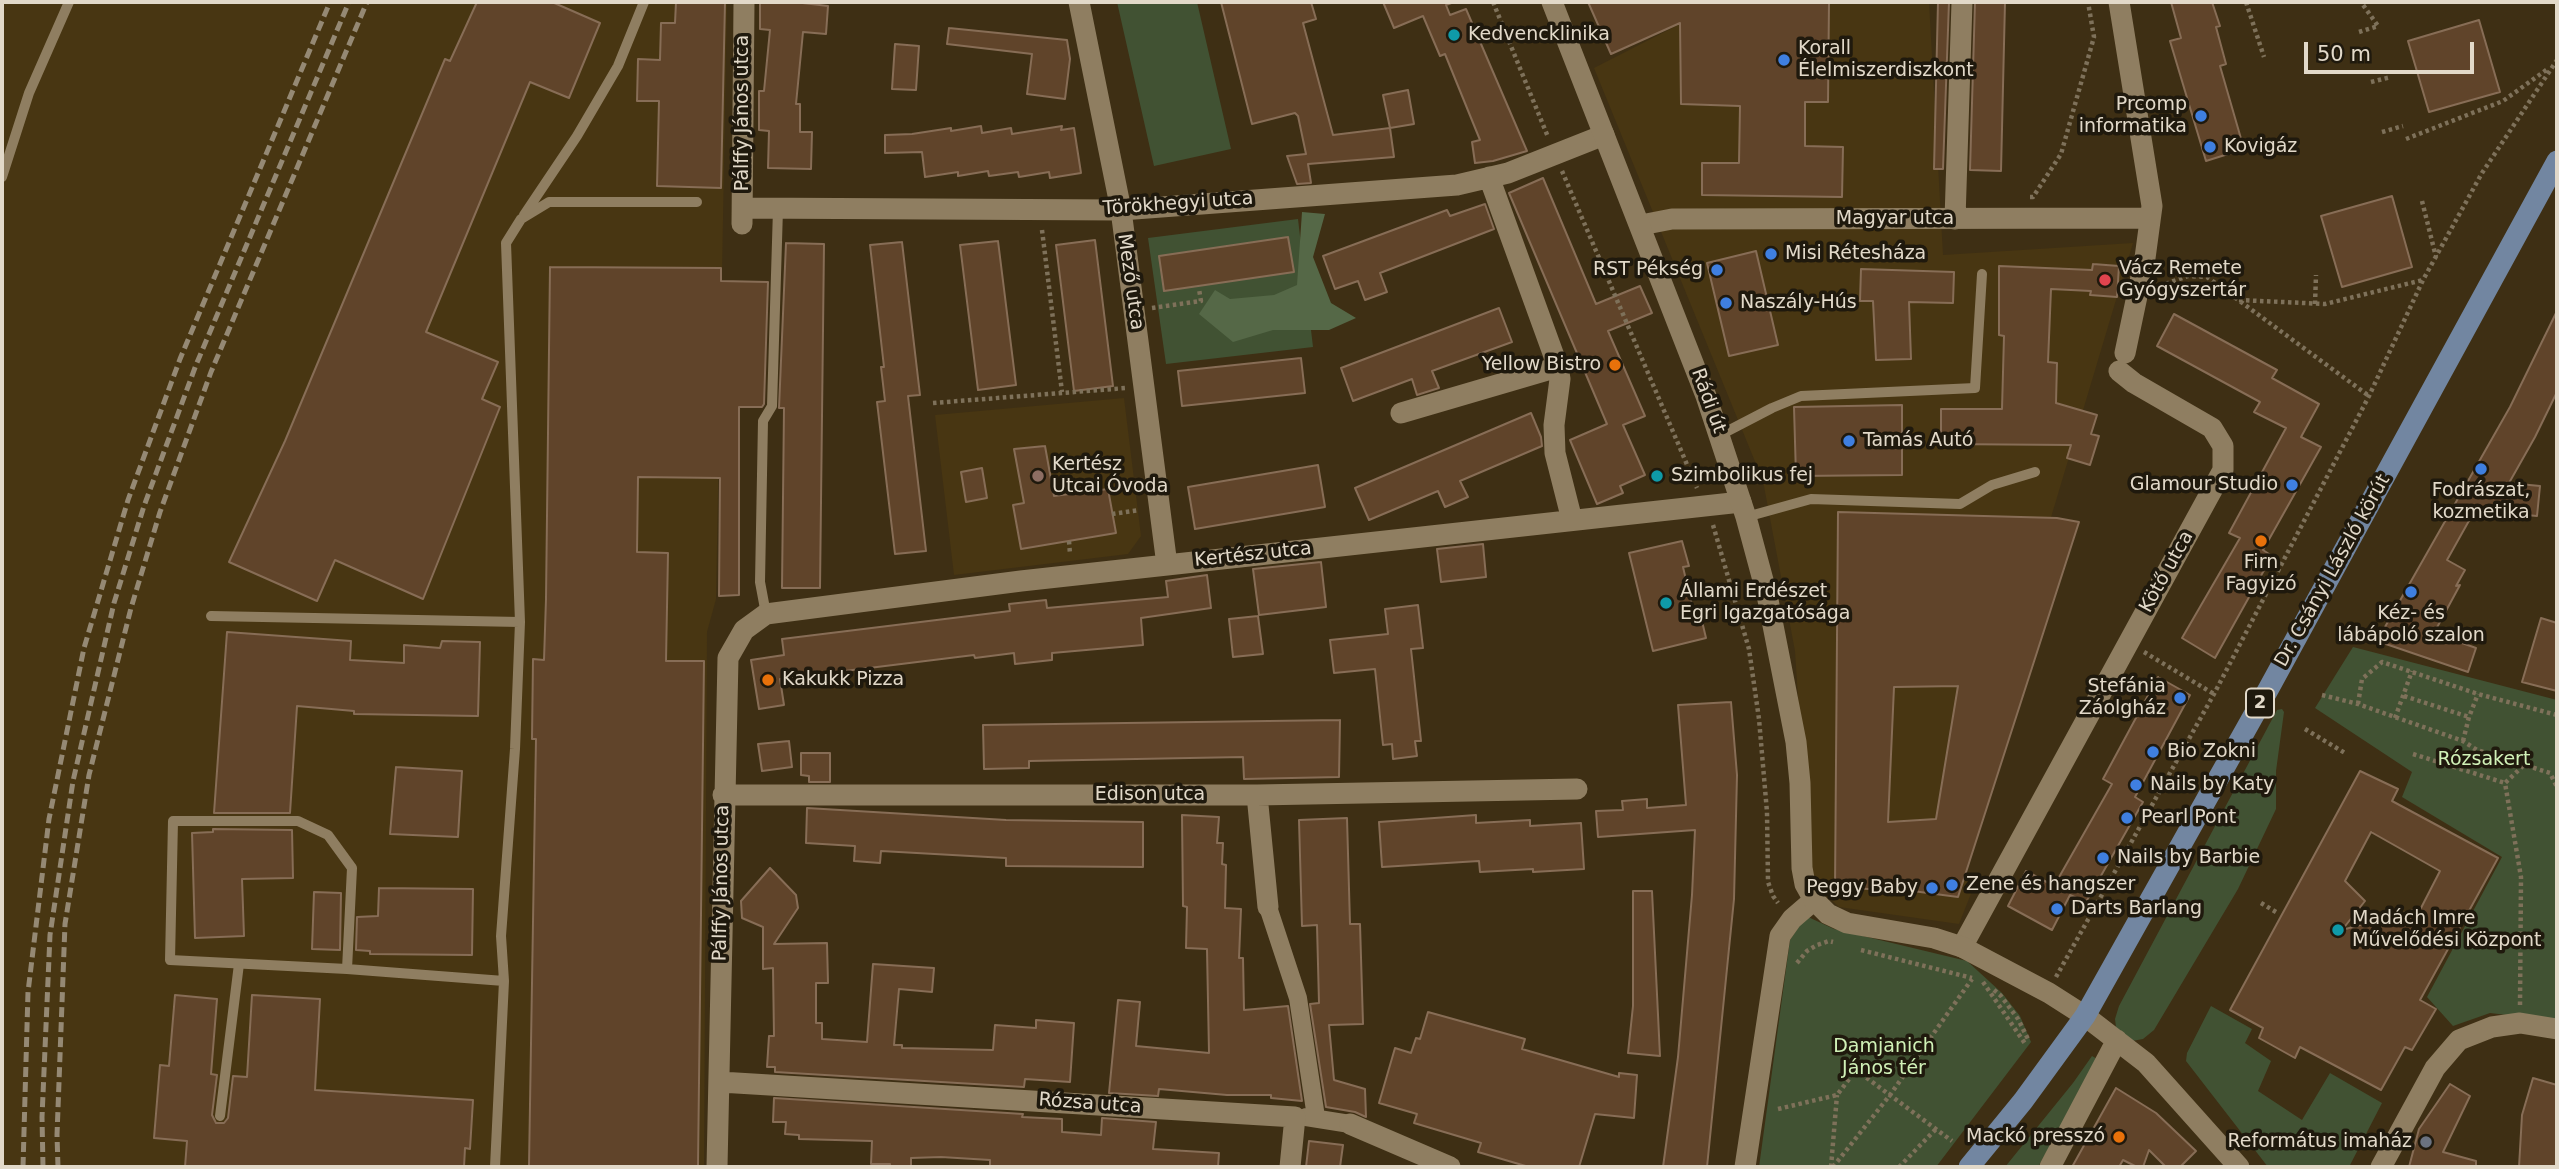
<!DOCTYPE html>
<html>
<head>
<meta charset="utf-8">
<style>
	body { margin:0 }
	#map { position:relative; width:2559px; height:1169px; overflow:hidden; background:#3e2f14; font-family:"DejaVu Sans",sans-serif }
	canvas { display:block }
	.frame { position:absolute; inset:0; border:4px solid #e2d9c9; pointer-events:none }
	.scale { position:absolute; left:2304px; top:42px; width:170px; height:32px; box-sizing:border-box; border:4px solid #e2d9c9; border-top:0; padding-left:9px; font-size:21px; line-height:24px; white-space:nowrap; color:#e2d9c9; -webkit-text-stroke:5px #1f190d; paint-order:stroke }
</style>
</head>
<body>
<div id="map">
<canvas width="2559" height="1169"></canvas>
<div class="frame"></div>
<div class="scale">50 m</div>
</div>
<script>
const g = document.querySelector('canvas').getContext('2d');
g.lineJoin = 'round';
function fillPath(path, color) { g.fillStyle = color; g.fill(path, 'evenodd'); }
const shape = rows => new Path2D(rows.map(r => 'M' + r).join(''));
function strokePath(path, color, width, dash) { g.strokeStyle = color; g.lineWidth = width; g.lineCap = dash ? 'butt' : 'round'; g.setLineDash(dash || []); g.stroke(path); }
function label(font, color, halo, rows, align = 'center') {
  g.font = font + ' "DejaVu Sans",sans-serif'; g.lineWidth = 7; g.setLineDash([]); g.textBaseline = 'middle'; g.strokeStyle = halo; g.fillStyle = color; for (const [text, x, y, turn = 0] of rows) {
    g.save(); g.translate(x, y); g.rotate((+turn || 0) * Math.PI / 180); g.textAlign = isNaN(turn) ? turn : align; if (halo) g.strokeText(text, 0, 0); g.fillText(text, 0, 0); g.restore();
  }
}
fillPath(shape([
	[2,2,727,2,716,599,707,632,704,1167,2,1167],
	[1723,2,1929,2,1943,255,2133,243,1945,872,1976,881,1959,924,1839,907,1810,880,1795,651,1763,481,1594,68],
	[1124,398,1141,536,1128,554,954,575,935,415]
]), '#483612');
fillPath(shape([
	[1117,2,1197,2,1231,149,1154,166],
	[1298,219,1313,347,1166,364,1148,238],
	[2353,647,2557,700,2557,1021,2490,1013,2453,1026,2427,997,2502,857,2402,797,2412,772,2315,708],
	[2282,709,2284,712,2276,771,2276,809,2238,889,2154,1030,2143,1039,2132,1041,2116,1027,2115,1019,2119,1006,2277,710],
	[1806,916,1834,929,1967,961,2002,993,2020,1016,2031,1042,1936,1167,1759,1167,1790,940],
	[2211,1006,2252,1029,2245,1043,2271,1061,2258,1091,2302,1120,2330,1073,2382,1103,2349,1167,2268,1167,2186,1061,2187,1053],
	[2092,1056,2099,1060,2038,1167,2005,1167,2073,1083]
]), '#415233');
fillPath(shape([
	[1302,212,1325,214,1313,257,1331,303,1356,318,1329,330,1273,330,1233,342,1199,314,1215,290,1230,299,1274,295,1297,285]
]), '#556847');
const building = shape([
	[477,2,552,2,600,23,569,98,530,82,426,332,498,362,482,399,500,407,423,599,335,560,317,601,229,562,285,441,445,59,450,61,477,2],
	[676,2,725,2,721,188,657,186,659,101,637,101,638,59,660,60,661,23,675,23,676,2],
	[760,2,794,2,828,6,826,34,803,32,796,104,800,104,800,132,812,132,811,169,768,168,769,131,759,130,759,91,764,91,770,30,760,29,760,2],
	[1221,2,1311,2,1316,19,1303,23,1333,135,1390,128,1394,157,1308,164,1311,183,1297,184,1287,156,1306,154,1298,116,1295,113,1252,124,1221,2],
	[1383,2,1454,2,1446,5,1450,15,1466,9,1527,151,1493,161,1475,163,1472,142,1480,140,1445,54,1440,56,1423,16,1394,28,1383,2],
	[1588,2,1829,2,1828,102,1805,102,1805,146,1843,147,1842,197,1702,195,1702,163,1739,163,1740,106,1681,104,1680,23,1611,54,1588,2],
	[1938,2,1949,2,1943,169,1934,169,1938,2],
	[1975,2,2005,2,2001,171,1970,170,1975,2],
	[2171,2,2212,2,2220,26,2216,27,2226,64,2220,66,2244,149,2206,161,2170,41,2181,38,2171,2],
	[2479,20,2500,92,2429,112,2408,41,2479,20],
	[949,28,1067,40,1070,59,1065,99,1027,94,1032,54,947,44,949,28],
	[895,44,919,46,916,90,892,89,895,44],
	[1408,90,1414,124,1390,128,1383,95,1408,90],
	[981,126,982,133,1011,128,1012,134,1062,126,1061,130,1074,128,1081,173,1050,178,1049,172,1019,177,1018,172,989,176,988,171,958,176,958,172,925,177,922,152,885,153,885,135,912,134,951,128,951,131,981,126],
	[1543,178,1596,304,1640,286,1652,313,1608,331,1645,416,1623,425,1645,475,1620,486,1623,493,1597,504,1570,440,1607,424,1509,193,1543,178],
	[2392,196,2412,267,2342,287,2321,216,2392,196],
	[1485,204,1494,229,1380,273,1387,292,1365,300,1358,281,1335,289,1323,256,1447,210,1450,216,1485,204],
	[1288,237,1294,272,1164,291,1159,256,1288,237],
	[1095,240,1113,386,1074,391,1056,245,1095,240],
	[998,241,1016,385,978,390,960,245,998,241],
	[902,242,920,395,908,396,926,551,895,554,877,402,885,401,881,367,884,367,870,245,902,242],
	[786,243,824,244,820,588,782,588,784,408,779,408,786,243],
	[1756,251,1778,345,1729,356,1707,263,1756,251],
	[2093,264,2119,266,2117,297,2090,295,2091,291,2051,289,2048,362,2057,363,2056,403,2097,415,2091,434,2099,436,2090,465,2067,458,2071,445,1941,444,1941,409,2002,409,2004,336,1999,335,1999,266,2092,270,2093,264],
	[550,267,721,268,721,281,768,282,764,404,762,407,739,407,739,595,719,596,720,478,638,477,637,552,668,553,666,661,704,661,698,1167,529,1166,536,739,532,739,533,659,544,660,546,599,550,267],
	[1861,269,1954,272,1953,303,1909,302,1911,359,1876,360,1873,301,1860,301,1861,269],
	[1499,308,1512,342,1432,371,1439,388,1417,395,1412,379,1353,401,1341,368,1499,308],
	[2557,311,2557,392,2535,437,2509,483,2540,486,2537,516,2475,510,2447,560,2465,570,2456,586,2460,585,2434,633,2476,648,2468,672,2377,641,2510,407,2557,311],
	[2174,314,2277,370,2272,378,2319,404,2301,437,2321,447,2263,550,2272,556,2215,658,2182,638,2240,538,2229,533,2286,428,2254,412,2260,402,2157,346,2174,314],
	[1301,358,1305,393,1182,406,1178,371,1301,358],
	[1902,405,1902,475,1796,476,1794,407,1902,405],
	[1531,413,1541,437,1542,446,1460,481,1468,497,1445,507,1438,491,1369,520,1355,488,1531,413],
	[1045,446,1054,496,1108,489,1116,533,1021,549,1013,505,1024,503,1014,449,1045,446],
	[1318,465,1325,507,1195,529,1188,487,1318,465],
	[982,468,987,498,966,502,961,472,982,468],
	[1838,512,2057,518,2079,522,1958,897,1905,890,1835,888,1838,512],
	[1958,686,1936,819,1888,822,1894,687,1958,686],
	[1682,541,1689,566,1683,567,1695,618,1701,617,1706,638,1653,651,1629,553,1682,541],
	[1483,544,1486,577,1441,582,1437,549,1483,544],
	[1321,562,1326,607,1259,615,1253,569,1321,562],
	[1207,575,1211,608,1141,618,1143,645,1052,653,1052,660,1015,664,1014,653,975,658,974,655,780,679,784,705,759,709,751,660,784,655,782,639,1010,611,1009,604,1046,600,1047,608,1168,597,1166,581,1207,575],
	[1418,605,1423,648,1411,649,1421,741,1415,741,1417,756,1393,759,1392,744,1383,745,1375,669,1334,673,1330,640,1388,634,1385,609,1418,605],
	[1258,616,1263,654,1233,657,1229,619,1258,616],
	[2541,618,2557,623,2557,691,2522,682,2541,618],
	[227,632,351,641,350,660,404,663,404,645,440,648,442,641,480,642,478,716,354,714,354,711,297,706,290,813,214,813,227,632],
	[2158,677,2190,695,2135,797,2143,802,2086,902,2070,895,2052,930,2008,906,2026,871,2054,886,2112,784,2103,779,2158,677],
	[1731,702,1737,775,1734,899,1707,1167,1663,1167,1678,1057,1692,895,1695,830,1598,837,1596,811,1623,810,1622,801,1647,799,1647,808,1686,805,1678,705,1731,702],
	[1340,720,1339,777,1244,779,1243,757,1029,761,1029,768,984,769,983,725,1340,720],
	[789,741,792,767,762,771,758,744,789,741],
	[801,753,830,753,830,782,809,782,809,776,801,775,801,753],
	[396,767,462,771,458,837,390,834,396,767],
	[2360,771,2398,789,2392,801,2498,858,2420,1000,2436,1009,2412,1050,2405,1047,2381,1090,2300,1047,2295,1058,2259,1038,2263,1028,2230,1010,2360,771],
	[2371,832,2440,871,2421,908,2342,930,2365,901,2345,881,2371,832],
	[807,808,1006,820,1143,822,1143,867,1006,866,1006,858,881,851,880,863,854,861,855,846,806,843,807,808],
	[1182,815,1219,817,1217,843,1223,843,1222,864,1226,865,1225,908,1241,909,1239,958,1243,958,1244,1010,1288,1006,1302,1101,1271,1098,1271,1095,1227,1095,1159,1089,1158,1096,1109,1093,1118,1000,1140,1002,1136,1046,1209,1053,1207,949,1186,948,1187,907,1183,906,1182,815],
	[1476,815,1476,823,1530,820,1530,826,1581,823,1584,869,1533,872,1533,869,1480,872,1479,861,1382,867,1379,822,1476,815],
	[1347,818,1350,924,1360,924,1363,1024,1329,1025,1334,1080,1365,1089,1366,1117,1355,1112,1326,1107,1310,1004,1319,1003,1317,925,1302,926,1299,820,1347,818],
	[213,829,292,830,293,878,242,879,244,936,195,938,192,833,213,832,213,829],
	[770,868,796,895,798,908,774,944,827,943,828,983,816,983,816,1023,822,1023,822,1039,867,1042,873,964,934,968,932,992,899,989,894,1045,902,1045,902,1048,993,1050,995,1025,1036,1028,1036,1020,1074,1023,1070,1082,1025,1079,1024,1087,775,1072,775,1067,767,1067,769,1036,774,1036,773,968,763,969,763,927,742,918,741,901,770,868],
	[379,888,473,889,472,955,370,954,370,951,356,950,357,917,378,916,379,888],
	[1633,891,1652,891,1660,1056,1628,1053,1633,1006,1633,891],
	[314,892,341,893,340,950,312,949,314,892],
	[175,995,217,999,211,1074,217,1075,212,1115,216,1123,224,1123,228,1118,233,1076,247,1077,252,995,320,999,315,1090,473,1100,470,1149,465,1148,464,1167,185,1167,187,1141,154,1138,160,1065,169,1066,175,995],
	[1428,1012,1525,1039,1522,1049,1619,1077,1619,1073,1637,1075,1634,1118,1595,1114,1579,1167,1529,1167,1478,1152,1481,1143,1414,1123,1417,1114,1379,1103,1395,1048,1411,1053,1416,1038,1420,1039,1428,1012],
	[2533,1078,2557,1085,2557,1167,2519,1167,2522,1115,2533,1078],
	[2450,1084,2470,1096,2443,1152,2476,1161,2476,1167,2409,1167,2419,1129,2450,1084],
	[2116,1088,2156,1113,2196,1151,2180,1167,2166,1167,2149,1150,2143,1167,2137,1167,2123,1160,2119,1167,2072,1167,2116,1088],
	[774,1098,1023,1114,1022,1117,1062,1119,1062,1132,1101,1135,1102,1118,1156,1122,1153,1149,1219,1153,1218,1167,990,1167,990,1160,941,1157,911,1158,911,1167,890,1167,890,1164,871,1164,872,1141,799,1139,799,1135,785,1134,786,1122,773,1122,774,1098],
	[1309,1141,1343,1145,1340,1167,1306,1167,1309,1141]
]);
fillPath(building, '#60442a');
strokePath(building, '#876d56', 2);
strokePath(shape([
	[1493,2,1548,137],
	[2246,2,2264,57],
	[2359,32,2378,26,2361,2],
	[2371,82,2391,77],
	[2382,132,2403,126],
	[2406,139,2503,101,2549,68],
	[1562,171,1697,488],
	[2030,197,2033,197,2061,154,2094,37,2088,2],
	[2422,201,2436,257],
	[1042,230,1062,392],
	[2160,288,2168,283,2188,276,2207,277,2369,396],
	[2239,300,2325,304,2423,280],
	[2315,304,2316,275],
	[1152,308,1201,301,1199,289],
	[933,403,1126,388],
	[1112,514,1139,510],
	[1713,525,1749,649,1759,719,1767,812,1768,882,1773,896,1778,903],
	[1069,541,1070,554],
	[2144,652,2214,694],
	[2322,695,2358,704,2463,741,2477,750,2550,773,2557,787],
	[2404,696,2469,717],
	[2358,704,2362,679,2382,662,2478,694,2557,715],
	[2395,718,2412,671],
	[2305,729,2345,753],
	[2463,741,2469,717,2478,694],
	[2413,754,2505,783],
	[2261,903,2276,912],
	[1861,950,1972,978],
	[1797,963,1807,951,1817,945,1829,941,1833,942],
	[2056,977,2214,694,2369,396,2423,280,2482,173,2557,60],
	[1983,982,2026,1045],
	[1994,990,2001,996,2018,1019,2029,1041],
	[2520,1005,2521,877,2505,783,2524,765],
	[1778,1109,1837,1095,1856,1070,1952,1141],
	[1831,1167,1837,1095],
	[1833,1167,1890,1095,1972,979],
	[1899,1167,1936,1129]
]), '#7e715a', 4.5, [3.5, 3.5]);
strokePath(shape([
	[2,177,29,93,69,2],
	[524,215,577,136,618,66,644,2],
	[1720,435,1772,408,1801,396,1975,388,1982,274],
	[1746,517,1811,499,1960,504,1992,485,2035,472],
	[766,614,760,582,763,421,772,406,778,209],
	[211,616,520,622],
	[347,969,170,960,173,821,298,821,328,835,352,868,347,969,504,981],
	[220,1116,239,964],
	[495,1167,504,981,501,936,515,749,520,622,506,243,521,219,549,202,697,202]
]), '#8f7e61', 10);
strokePath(shape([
	[1268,907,1298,998,1316,1117],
	[1306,1117,1350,1124]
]), '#8f7e61', 18);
strokePath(shape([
	[1079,2,1121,210,1167,565],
	[2119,2,2152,206,2145,258,2125,353],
	[1489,177,1558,367,1560,379,1554,425,1555,453,1572,520],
	[743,208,1121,210,1457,185,1508,173,1604,135],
	[1955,219,1962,2],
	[742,224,744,2],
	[1641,225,1672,219,2150,218],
	[1401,413,1558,367],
	[723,795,1257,795,1577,789],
	[1257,795,1268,907],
	[1962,947,2223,470,2223,446,2212,428,2134,383,2119,371],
	[2085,1016,2146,1063,2239,1167],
	[720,1082,1295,1117,1290,1167],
	[1350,1124,1450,1167],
	[717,1167,728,658,744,630,766,614,1021,581,1741,502],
	[1745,1167,1780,936,1792,919,1814,900],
	[2050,1167,2117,1040],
	[2381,1167,2435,1068,2459,1040,2492,1027,2520,1023,2557,1029]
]), '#8f7e61', 21);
strokePath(shape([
	[1552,2,1706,396,1746,517,1767,595,1796,742,1800,783,1802,868,1805,884,1814,900,1828,914,1847,923,1934,938,1962,947,2049,993,2085,1016]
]), '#8f7e61', 21);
strokePath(shape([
	[1969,1167,2023,1101,2085,1016,2269,688,2557,161]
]), '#7286a1', 21);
strokePath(shape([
	[23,1167,28,992,49,819,84,648,128,500,180,359,330,2],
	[43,1167,42,1117,50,935,73,781,114,603,144,506,196,365,349,2],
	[58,1167,57,1135,65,924,89,775,131,608,160,512,211,372,367,2]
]), '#958974', 5, [10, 5]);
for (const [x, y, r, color] of [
	[1454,35,7,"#0f9aa8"],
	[1784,60,7,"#3f7fe0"],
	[2201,116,7,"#3f7fe0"],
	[2210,147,7,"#3f7fe0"],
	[1771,254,7,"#3f7fe0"],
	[1717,270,7,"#3f7fe0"],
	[2105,280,7,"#e0444e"],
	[1726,303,7,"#3f7fe0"],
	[1615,365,7,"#e8710a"],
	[1849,441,7,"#3f7fe0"],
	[2481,469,7,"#3f7fe0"],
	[1038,476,7,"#8d6e63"],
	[1657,476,7,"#0f9aa8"],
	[2292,485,7,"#3f7fe0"],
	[2261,541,7,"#e8710a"],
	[2411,592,7,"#3f7fe0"],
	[1666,603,7,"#0f9aa8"],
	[768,680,7,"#e8710a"],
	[2180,698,7,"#3f7fe0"],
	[2153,752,7,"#3f7fe0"],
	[2136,785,7,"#3f7fe0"],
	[2127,818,7,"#3f7fe0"],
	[2103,858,7,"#3f7fe0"],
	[1952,885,7,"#3f7fe0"],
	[1932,888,7,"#3f7fe0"],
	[2057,909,7,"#3f7fe0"],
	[2338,930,7,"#0f9aa8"],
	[2119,1137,7,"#e8710a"],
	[2426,1142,7,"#6b7280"]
]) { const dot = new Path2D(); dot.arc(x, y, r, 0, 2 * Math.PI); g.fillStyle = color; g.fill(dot); strokePath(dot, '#1f190d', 2.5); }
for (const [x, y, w] of [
	[2260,703,28]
]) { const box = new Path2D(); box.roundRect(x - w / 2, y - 14.5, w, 29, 5); g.fillStyle = '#1f190d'; g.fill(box); strokePath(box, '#e2d9c9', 2); }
label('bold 18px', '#e2d9c9', null, [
	["2",2260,703]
]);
label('19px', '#e2d9c9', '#1f190d', [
	["Kedvencklinika",1468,35],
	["Korall",1798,49],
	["Élelmiszerdiszkont",1798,71],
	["Prcomp",2187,105,"right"],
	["informatika",2187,127,"right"],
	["Kovigáz",2224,147],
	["Misi Rétesháza",1785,254],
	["Vácz Remete",2119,269],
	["Gyógyszertár",2119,291],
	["RST Pékség",1703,270,"right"],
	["Naszály-Hús",1740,303],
	["Yellow Bistro",1601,365,"right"],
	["Tamás Autó",1863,441],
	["Kertész",1052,465],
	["Utcai Óvoda",1052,487],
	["Szimbolikus fej",1671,476],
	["Glamour Studio",2278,485,"right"],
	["Fodrászat,",2481,491,"center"],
	["kozmetika",2481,513,"center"],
	["Firn",2261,563,"center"],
	["Fagyizó",2261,585,"center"],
	["Állami Erdészet",1680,592],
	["Egri Igazgatósága",1680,614],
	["Kéz- és",2411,614,"center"],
	["lábápoló szalon",2411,636,"center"],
	["Kakukk Pizza",782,680],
	["Stefánia",2166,687,"right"],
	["Záolgház",2166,709,"right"],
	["Bio Zokni",2167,752],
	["Nails by Katy",2150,785],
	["Pearl Pont",2141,818],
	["Nails by Barbie",2117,858],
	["Zene és hangszer",1966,885],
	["Peggy Baby",1918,888,"right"],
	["Darts Barlang",2071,909],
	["Madách Imre",2352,919],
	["Művelődési Központ",2352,941],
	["Mackó presszó",2105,1137,"right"],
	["Református imaház",2412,1142,"right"]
], 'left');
label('19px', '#e2d9c9', '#1f190d', [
	["Pálffy János utca",743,113,-90],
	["Törökhegyi utca",1178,204,-4],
	["Magyar utca",1895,219],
	["Mező utca",1130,282,82],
	["Rádi út",1708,401,70],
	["Kertész utca",1253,555,-6],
	["Dr. Csányi László körút",2333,571,-61],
	["Kötő utca",2167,572,-61],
	["Edison utca",1150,795],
	["Pálffy János utca",722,883,-89],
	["Rózsa utca",1090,1104,4]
]);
label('19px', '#d0f1b7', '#1f190d', [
	["Rózsakert",2484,760],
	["Damjanich",1884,1047],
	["János tér",1884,1069]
]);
</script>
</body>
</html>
